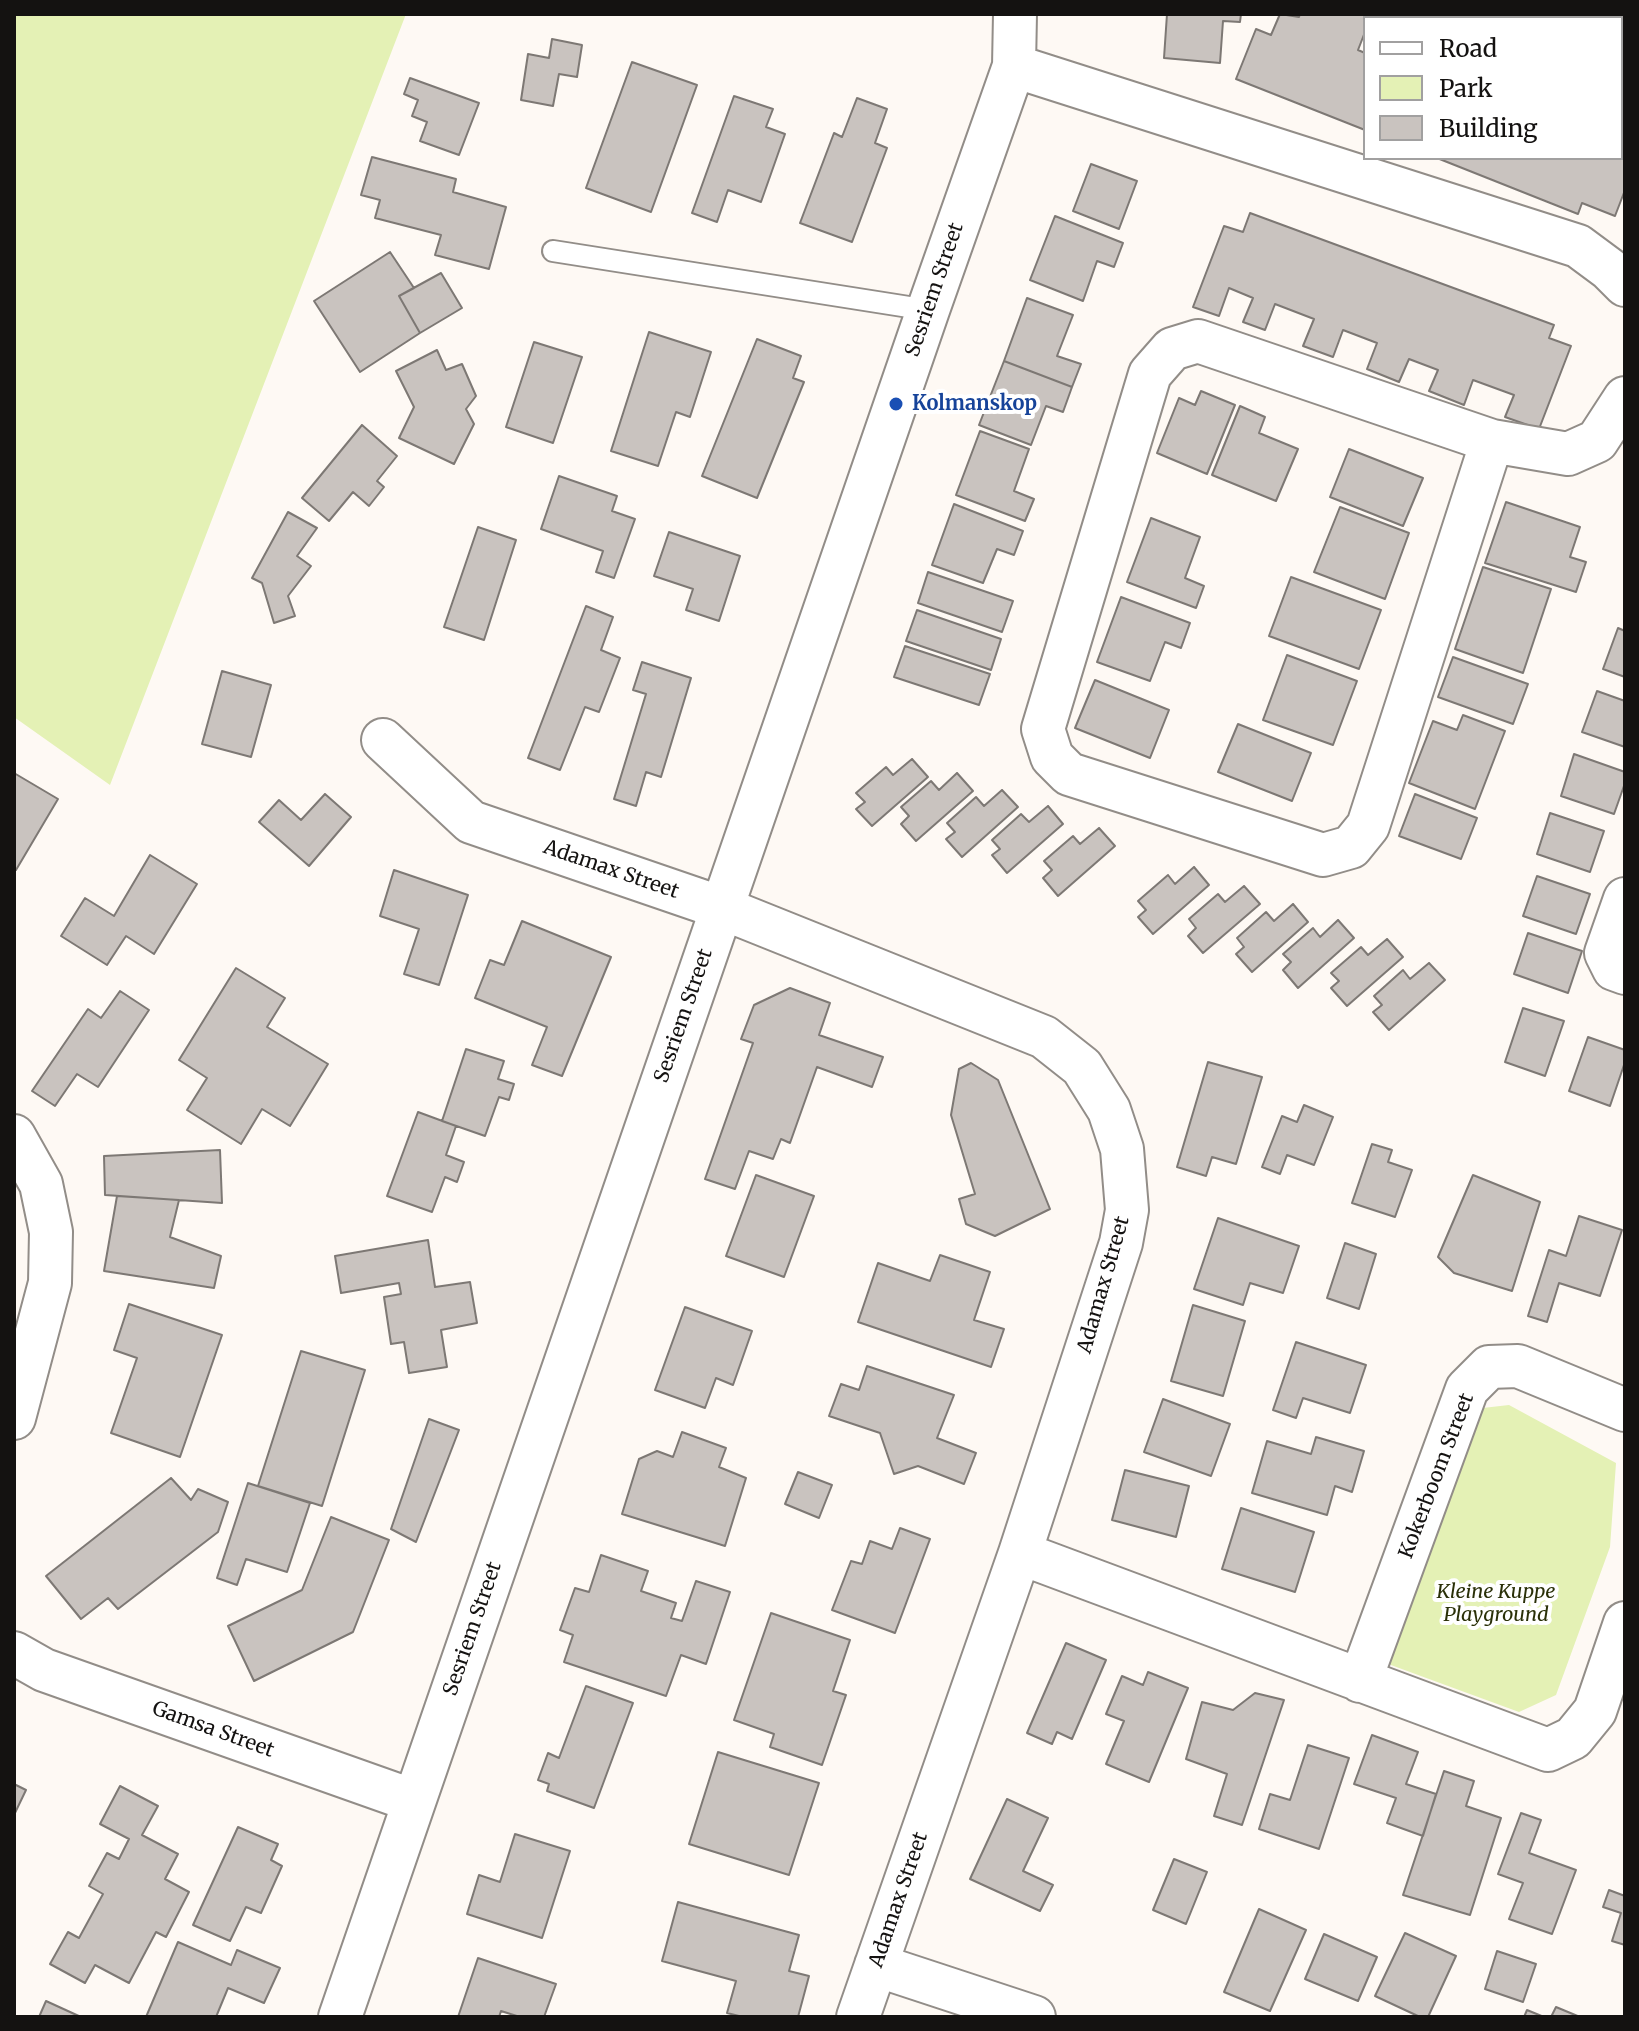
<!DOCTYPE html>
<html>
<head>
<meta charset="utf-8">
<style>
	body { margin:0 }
	#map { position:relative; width:1639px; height:2031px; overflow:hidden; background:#fef9f4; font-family:Merriweather,serif }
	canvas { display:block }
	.frame { position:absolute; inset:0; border:16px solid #141211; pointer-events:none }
	.legend { position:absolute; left:1363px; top:16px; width:260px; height:144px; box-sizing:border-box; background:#fff; border:2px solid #a1a0a0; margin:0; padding:10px 14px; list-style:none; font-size:24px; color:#141211 }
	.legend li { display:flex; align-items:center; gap:16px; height:40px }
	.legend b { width:40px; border:2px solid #a1a0a0 }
</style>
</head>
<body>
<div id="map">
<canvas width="1639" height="2031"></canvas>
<div class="frame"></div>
<ul class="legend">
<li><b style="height:10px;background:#fff"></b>Road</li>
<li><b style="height:22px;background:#e4f1b5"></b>Park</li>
<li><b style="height:22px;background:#c9c3bf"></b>Building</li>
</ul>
</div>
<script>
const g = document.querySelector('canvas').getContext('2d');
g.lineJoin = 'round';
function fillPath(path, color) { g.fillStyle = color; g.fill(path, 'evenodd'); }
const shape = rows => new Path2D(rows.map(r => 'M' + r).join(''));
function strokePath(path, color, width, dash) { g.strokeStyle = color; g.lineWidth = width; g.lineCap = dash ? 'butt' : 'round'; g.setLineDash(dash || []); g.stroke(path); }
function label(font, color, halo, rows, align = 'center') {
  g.font = font + ' Merriweather,serif'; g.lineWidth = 8; g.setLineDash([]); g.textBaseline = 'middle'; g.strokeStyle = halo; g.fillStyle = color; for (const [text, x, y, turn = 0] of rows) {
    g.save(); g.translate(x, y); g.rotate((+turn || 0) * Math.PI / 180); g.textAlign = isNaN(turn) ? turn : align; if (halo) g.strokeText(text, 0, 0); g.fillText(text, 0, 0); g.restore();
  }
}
fillPath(shape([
	[14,14,406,14,110,785,14,717],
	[1509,1405,1616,1463,1610,1547,1556,1695,1519,1712,1380,1661,1474,1409]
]), '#e4f1b5');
const building = shape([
	[1167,14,1241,14,1240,22,1223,21,1220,63,1164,58,1167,14],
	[1280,14,1299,17,1300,14,1372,14,1371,18,1365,18,1365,32,1358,50,1365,53,1365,130,1236,79,1256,29,1271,35,1280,14],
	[552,39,582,45,577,77,559,74,553,106,521,100,528,54,549,58,552,39],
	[632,62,697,85,651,212,586,188,632,62],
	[410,78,479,103,459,155,420,141,427,122,412,116,418,100,404,94,410,78],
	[734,96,773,109,766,127,785,134,761,202,728,190,717,222,692,213,734,96],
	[857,98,887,109,875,143,887,148,852,242,800,223,834,133,842,137,857,98],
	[1621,135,1625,136,1625,190,1615,216,1582,203,1578,214,1437,158,1621,158,1621,135],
	[372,157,456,179,453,192,506,207,489,269,435,255,441,235,375,218,380,200,361,195,372,157],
	[1091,164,1137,181,1119,229,1073,211,1091,164],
	[1250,213,1554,325,1549,338,1571,346,1539,429,1505,417,1514,395,1473,380,1464,405,1429,391,1438,370,1409,359,1399,382,1367,369,1377,343,1343,330,1333,357,1303,346,1314,319,1275,304,1265,330,1243,322,1253,298,1229,288,1219,316,1193,307,1224,226,1243,232,1250,213],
	[1055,216,1123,243,1114,267,1097,261,1083,301,1030,280,1055,216],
	[390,252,414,288,399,296,420,333,360,372,314,301,390,252],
	[441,273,462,308,420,333,399,296,441,273],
	[1027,298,1073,315,1057,356,1081,364,1072,387,1004,361,1027,298],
	[649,332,711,352,690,417,676,412,658,466,611,451,649,332],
	[757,339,801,356,793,378,804,382,757,498,702,476,757,339],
	[534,342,582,357,553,443,506,427,534,342],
	[437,350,446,370,462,364,476,396,466,409,474,424,454,464,399,438,414,407,396,371,437,350],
	[1004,361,1072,387,1063,412,1046,406,1031,445,979,425,1004,361],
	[1201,391,1235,405,1207,474,1157,453,1179,398,1195,405,1201,391],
	[1240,406,1265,417,1259,433,1298,449,1276,501,1212,475,1240,406],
	[362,425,397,456,377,481,384,487,369,506,353,492,329,521,302,498,362,425],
	[980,431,1029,449,1014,491,1034,499,1025,521,956,495,980,431],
	[1349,449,1423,478,1403,526,1330,497,1349,449],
	[559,476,617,496,612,511,635,519,614,578,596,572,603,551,541,529,559,476],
	[1506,502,1580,527,1570,557,1586,562,1576,592,1485,563,1506,502],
	[954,504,1023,531,1014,555,997,549,983,583,932,565,954,504],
	[1340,507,1409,533,1385,599,1314,572,1340,507],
	[288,512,317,528,297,556,311,566,288,596,295,616,274,623,262,583,252,578,288,512],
	[1151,518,1200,537,1185,578,1204,586,1196,608,1127,582,1151,518],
	[478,527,516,540,484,640,444,627,478,527],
	[669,532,740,556,719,621,686,610,693,589,654,576,669,532],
	[1483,567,1551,589,1523,673,1455,649,1483,567],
	[928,572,1013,601,1002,632,918,603,928,572],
	[1291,577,1381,610,1359,669,1269,636,1291,577],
	[1121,597,1190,623,1181,648,1165,642,1150,681,1097,662,1121,597],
	[586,606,613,617,601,650,620,658,599,712,585,707,560,770,528,758,586,606],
	[917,610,1001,639,991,670,906,641,917,610],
	[1618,628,1625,631,1625,677,1603,669,1618,628],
	[905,646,990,674,979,705,894,677,905,646],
	[1287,655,1357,681,1333,745,1263,720,1287,655],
	[1453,657,1528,684,1513,724,1438,697,1453,657],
	[642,662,691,678,661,777,646,772,636,806,614,799,646,694,633,690,642,662],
	[222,671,271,685,251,757,202,744,222,671],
	[1095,680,1169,710,1150,758,1075,728,1095,680],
	[1597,691,1625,701,1625,747,1582,732,1597,691],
	[1463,715,1505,731,1475,809,1409,783,1433,721,1457,730,1463,715],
	[1238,724,1311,753,1292,801,1218,772,1238,724],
	[1574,754,1625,772,1625,783,1614,814,1561,796,1574,754],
	[912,759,928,777,872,826,856,809,865,802,856,793,886,767,893,775,912,759],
	[14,773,58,799,16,870,14,869,14,773],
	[957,773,973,791,916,841,901,824,909,816,901,807,931,781,939,790,957,773],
	[1002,790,1018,807,962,857,946,839,955,832,947,823,976,797,984,806,1002,790],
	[325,794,351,817,309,866,259,822,279,800,301,820,325,794],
	[1415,794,1477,818,1461,859,1399,836,1415,794],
	[1048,806,1063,824,1007,873,992,855,1000,849,992,840,1021,814,1029,822,1048,806],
	[1550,813,1604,831,1590,872,1537,854,1550,813],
	[1099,828,1115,846,1058,896,1043,878,1052,870,1044,861,1073,836,1080,844,1099,828],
	[150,855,197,884,154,954,126,936,107,965,61,936,85,898,114,916,150,855],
	[1194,867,1209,885,1153,934,1138,917,1146,910,1138,901,1168,875,1175,884,1194,867],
	[394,870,468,895,439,985,404,974,419,929,380,916,394,870],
	[1537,876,1590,894,1576,934,1523,916,1537,876],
	[1244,886,1260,904,1203,953,1188,936,1196,928,1189,919,1218,894,1225,902,1244,886],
	[1293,904,1308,922,1252,972,1236,954,1244,947,1237,938,1266,912,1274,921,1293,904],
	[1338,920,1354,938,1298,988,1283,970,1291,962,1283,954,1313,928,1320,937,1338,920],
	[522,921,611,957,562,1076,532,1065,547,1027,475,998,490,960,504,965,522,921],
	[1528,933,1582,951,1568,993,1514,974,1528,933],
	[1387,939,1403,957,1347,1006,1331,988,1339,981,1331,973,1361,947,1368,955,1387,939],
	[1429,963,1445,980,1389,1030,1373,1012,1382,1005,1374,996,1403,970,1410,979,1429,963],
	[236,968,285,998,267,1027,328,1064,290,1126,262,1109,241,1144,187,1110,207,1078,179,1060,236,968],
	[790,988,830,1003,819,1035,883,1057,872,1087,817,1067,790,1143,781,1139,773,1159,749,1151,735,1189,705,1179,753,1043,741,1039,754,1005,790,988],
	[120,991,149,1010,98,1087,77,1074,55,1106,32,1091,88,1009,101,1018,120,991],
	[1523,1008,1564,1021,1545,1076,1505,1062,1523,1008],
	[1588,1037,1625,1050,1625,1062,1610,1106,1569,1091,1588,1037],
	[466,1049,504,1061,498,1079,514,1084,509,1100,499,1097,485,1136,442,1121,466,1049],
	[1208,1062,1262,1077,1236,1164,1212,1157,1206,1176,1177,1167,1208,1062],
	[971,1063,998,1080,1050,1209,995,1236,966,1224,959,1199,975,1194,951,1115,959,1069,971,1063],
	[1304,1105,1333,1117,1314,1165,1287,1155,1280,1174,1262,1167,1282,1116,1297,1122,1304,1105],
	[418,1112,456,1126,446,1155,464,1162,457,1182,445,1177,432,1212,387,1196,418,1112],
	[1372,1144,1392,1150,1388,1162,1412,1170,1395,1217,1352,1203,1372,1144],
	[220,1150,222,1203,105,1195,104,1156,220,1150],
	[756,1175,814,1196,784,1277,726,1256,756,1175],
	[1473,1175,1540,1202,1512,1291,1454,1273,1438,1257,1473,1175],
	[117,1196,179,1200,170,1237,221,1256,214,1288,104,1271,117,1196],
	[1579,1216,1622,1230,1600,1296,1559,1283,1547,1322,1528,1316,1549,1250,1566,1256,1579,1216],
	[1218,1218,1299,1246,1283,1293,1250,1283,1243,1305,1194,1289,1218,1218],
	[428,1240,435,1287,470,1282,477,1323,441,1330,447,1367,409,1373,404,1342,391,1344,384,1297,401,1294,399,1283,341,1293,335,1256,428,1240],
	[1345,1243,1376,1254,1359,1309,1327,1298,1345,1243],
	[940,1255,990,1272,974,1320,1004,1329,991,1367,858,1322,878,1263,930,1281,940,1255],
	[129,1304,222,1335,180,1457,111,1433,137,1358,114,1350,129,1304],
	[1193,1305,1245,1321,1223,1396,1171,1381,1193,1305],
	[685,1307,752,1331,733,1385,716,1378,705,1408,655,1390,685,1307],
	[1296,1342,1366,1365,1350,1413,1303,1398,1296,1418,1273,1410,1296,1342],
	[301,1351,365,1370,322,1506,258,1486,301,1351],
	[867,1366,954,1395,937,1438,976,1453,964,1484,918,1466,894,1474,880,1433,829,1416,841,1384,859,1390,867,1366],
	[1163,1399,1230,1424,1211,1476,1144,1452,1163,1399],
	[429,1419,459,1430,416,1542,391,1529,429,1419],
	[682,1432,726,1448,719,1467,746,1478,725,1546,622,1514,639,1459,657,1451,673,1457,682,1432],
	[1316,1437,1364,1451,1352,1492,1335,1486,1327,1515,1252,1493,1267,1441,1311,1454,1316,1437],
	[1125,1470,1189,1486,1176,1537,1112,1520,1125,1470],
	[798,1472,832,1485,819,1518,785,1504,798,1472],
	[171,1478,191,1500,198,1489,228,1502,218,1532,118,1609,108,1598,81,1619,46,1576,171,1478],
	[248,1483,310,1503,287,1572,246,1559,237,1585,217,1578,248,1483],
	[1241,1508,1314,1532,1295,1592,1222,1569,1241,1508],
	[331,1517,389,1540,353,1632,254,1681,228,1626,302,1590,331,1517],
	[900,1528,930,1539,895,1633,832,1610,851,1561,862,1564,870,1541,892,1549,900,1528],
	[601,1555,648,1571,641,1591,676,1603,671,1618,682,1621,696,1581,730,1592,706,1664,681,1655,666,1696,564,1662,573,1635,560,1630,575,1588,589,1592,601,1555],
	[771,1613,850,1640,833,1691,846,1695,822,1765,770,1747,774,1734,734,1720,771,1613],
	[1066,1643,1106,1660,1072,1739,1057,1732,1052,1744,1027,1733,1066,1643],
	[1148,1672,1188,1688,1149,1782,1106,1764,1124,1721,1106,1714,1122,1676,1143,1685,1148,1672],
	[586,1686,633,1703,594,1808,547,1791,549,1784,538,1780,548,1753,559,1758,586,1686],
	[1255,1693,1284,1700,1242,1825,1214,1816,1227,1774,1186,1759,1202,1702,1233,1710,1255,1693],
	[1372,1735,1418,1752,1406,1784,1436,1794,1423,1836,1387,1823,1396,1798,1354,1784,1372,1735],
	[1308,1745,1349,1758,1319,1849,1259,1829,1270,1794,1290,1800,1308,1745],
	[718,1752,819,1783,789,1875,689,1844,718,1752],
	[1444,1771,1474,1781,1466,1806,1501,1818,1470,1915,1403,1895,1444,1771],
	[14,1784,26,1790,14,1815,14,1784],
	[120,1786,158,1806,142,1835,178,1854,165,1879,189,1892,166,1937,156,1932,129,1983,95,1965,85,1983,50,1964,68,1932,79,1938,103,1894,89,1886,107,1853,119,1859,129,1839,100,1824,120,1786],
	[1007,1799,1048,1818,1023,1871,1053,1885,1040,1911,970,1879,1007,1799],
	[1521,1813,1541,1820,1529,1853,1576,1870,1552,1934,1509,1919,1523,1883,1498,1874,1521,1813],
	[238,1827,278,1844,271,1860,282,1866,261,1913,246,1907,230,1941,193,1925,238,1827],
	[515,1834,570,1851,542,1938,467,1914,479,1875,500,1882,515,1834],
	[1174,1859,1207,1872,1186,1924,1153,1910,1174,1859],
	[1609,1890,1625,1896,1625,1945,1612,1941,1621,1913,1603,1907,1609,1890],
	[678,1902,799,1935,789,1971,809,1976,798,2017,743,2017,727,2013,736,1981,662,1961,678,1902],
	[1259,1909,1306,1930,1270,2011,1224,1992,1259,1909],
	[1405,1933,1456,1956,1428,2017,1420,2017,1375,1996,1405,1933],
	[1324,1934,1377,1957,1358,2001,1305,1979,1324,1934],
	[178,1942,231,1965,237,1950,280,1968,264,2003,228,1988,216,2017,146,2017,178,1942],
	[1497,1951,1536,1964,1523,2002,1485,1989,1497,1951],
	[478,1958,556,1984,544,2017,520,2017,501,2011,499,2017,458,2017,478,1958],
	[46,2001,81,2017,39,2017,46,2001],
	[1556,2007,1580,2017,1551,2017,1556,2007],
	[1527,2010,1544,2017,1524,2017,1527,2010]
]);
fillPath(building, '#c9c3bf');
strokePath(building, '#7d7874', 2);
const lane = shape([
	[553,251,928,310]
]);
const street = shape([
	[1484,14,1495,18],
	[1621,65,1625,66],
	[1014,66,1578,246,1609,269,1625,285],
	[1492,441,1368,826,1351,847,1323,855,1069,774,1052,757,1043,729,1150,374,1172,349,1198,341,1492,441,1568,454,1597,441,1625,398],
	[383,740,471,822,722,908,1044,1037,1082,1067,1109,1110,1122,1149,1127,1210,1121,1243,1020,1553,858,2017],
	[1625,899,1606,953,1614,969,1625,973],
	[14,1136,41,1184,51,1232,50,1283,14,1418],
	[1020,1553,1548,1750,1573,1738,1595,1711,1625,1623],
	[14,1653,44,1670,414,1801],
	[1360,1681,1467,1389,1489,1367,1518,1366,1625,1410],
	[876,1965,1034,2017],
	[340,2017,928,310,1014,66,1015,14]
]);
strokePath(lane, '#928d88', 24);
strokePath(street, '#928d88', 46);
strokePath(lane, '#fff', 20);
strokePath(street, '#fff', 42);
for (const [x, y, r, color] of [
	[896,404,8,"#1a4fb4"]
]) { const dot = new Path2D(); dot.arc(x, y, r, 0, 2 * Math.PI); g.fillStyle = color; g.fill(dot); strokePath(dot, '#fff', 3); }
label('20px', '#141211', '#fff', [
	["Sesriem Street",935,290,-71],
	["Adamax Street",611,870,19],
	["Sesriem Street",684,1016,-71],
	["Adamax Street",1104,1285,-74],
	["Kokerboom Street",1437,1476,-69],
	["Sesriem Street",473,1629,-71],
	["Gamsa Street",213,1730,20],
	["Adamax Street",899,1900,-71]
]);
label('bold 20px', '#164399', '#fff', [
	["Kolmanskop",912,404]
], 'left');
label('italic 20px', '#2a3008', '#fff', [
	["Kleine Kuppe",1496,1592],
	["Playground",1496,1615]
]);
</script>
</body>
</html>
